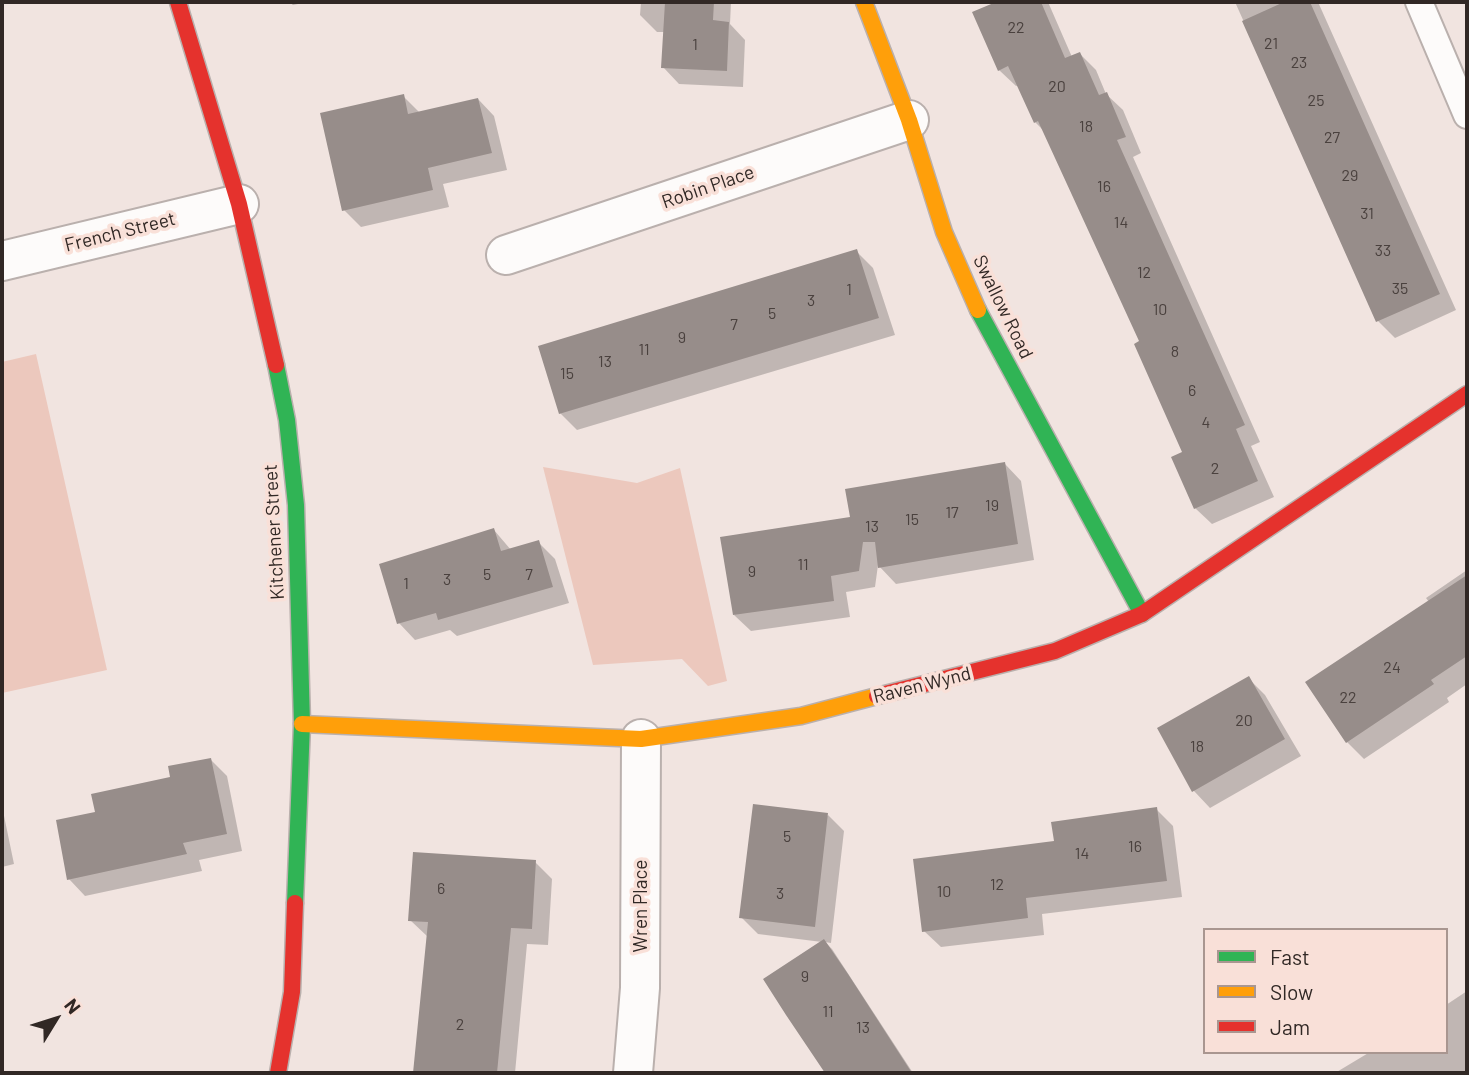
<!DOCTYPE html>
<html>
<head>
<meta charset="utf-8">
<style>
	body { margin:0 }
	#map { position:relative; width:1469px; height:1075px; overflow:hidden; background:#f1e4e0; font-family:Barlow,sans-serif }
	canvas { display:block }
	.frame { position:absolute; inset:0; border:4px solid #312825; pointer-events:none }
	.legend { position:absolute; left:1203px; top:928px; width:245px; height:126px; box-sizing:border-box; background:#f9e0d8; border:2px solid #a99690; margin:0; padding:9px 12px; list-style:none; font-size:21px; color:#312825 }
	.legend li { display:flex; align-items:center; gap:14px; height:35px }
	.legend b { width:35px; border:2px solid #a99690 }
	.north { position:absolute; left:21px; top:984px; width:70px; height:70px; -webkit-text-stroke:5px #f9e0d8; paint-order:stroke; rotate:52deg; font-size:19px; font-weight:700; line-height:28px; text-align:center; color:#312825 }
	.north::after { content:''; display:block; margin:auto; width:24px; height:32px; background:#312825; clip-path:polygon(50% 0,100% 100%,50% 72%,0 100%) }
</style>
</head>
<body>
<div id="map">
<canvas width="1469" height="1075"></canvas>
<div class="frame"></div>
<ul class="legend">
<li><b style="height:9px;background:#30b455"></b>Fast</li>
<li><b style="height:9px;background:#ff9f0a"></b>Slow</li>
<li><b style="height:9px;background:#e5322d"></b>Jam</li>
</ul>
<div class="north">N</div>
</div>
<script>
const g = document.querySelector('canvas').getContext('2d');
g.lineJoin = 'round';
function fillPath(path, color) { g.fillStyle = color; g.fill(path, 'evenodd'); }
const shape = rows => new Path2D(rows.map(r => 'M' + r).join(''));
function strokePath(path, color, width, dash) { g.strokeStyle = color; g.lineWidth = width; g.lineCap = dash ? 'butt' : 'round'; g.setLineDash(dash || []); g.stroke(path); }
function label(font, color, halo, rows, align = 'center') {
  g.font = font + ' Barlow,sans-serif'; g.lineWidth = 7; g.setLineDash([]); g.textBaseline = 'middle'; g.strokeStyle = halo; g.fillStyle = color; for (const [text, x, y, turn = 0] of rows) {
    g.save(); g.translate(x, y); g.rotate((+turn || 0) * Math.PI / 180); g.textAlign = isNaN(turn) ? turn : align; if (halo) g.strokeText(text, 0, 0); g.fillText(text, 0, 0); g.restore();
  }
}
fillPath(shape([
	[36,354,107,670,2,693,2,362],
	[543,467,637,483,680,468,727,681,708,686,682,659,593,665]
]), '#ecc8bd');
fillPath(shape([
	[289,2,308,2,293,5],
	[641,2,731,2,730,24,745,40,743,87,679,84,663,67,665,32,657,32,640,15],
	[1001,2,1048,2,1072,57,1080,54,1096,70,1106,94,1123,110,1141,153,1133,157,1260,442,1251,446,1274,497,1212,524,1195,508,1184,453,1142,342,1044,131,1035,122,1019,85,1016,86,999,70,975,13],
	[1235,2,1318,2,1456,310,1395,338,1378,321],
	[403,96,420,113,478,99,494,116,507,170,443,184,449,207,361,227,344,210],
	[856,251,873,268,895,335,577,430,560,413],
	[1005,464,1021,481,1034,560,896,584,878,565,875,587,846,592,850,617,751,631,734,615,852,518],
	[494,530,511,550,538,542,555,559,569,603,457,636,450,630,415,640,399,623],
	[1467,570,1467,684,1447,698,1449,702,1364,759,1347,742,1429,602,1426,598],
	[1248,678,1265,695,1301,756,1210,808,1194,791,1159,729],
	[210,759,227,776,242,851,199,860,202,871,85,896,69,879,172,778],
	[2,806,14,864,2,867],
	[1156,809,1173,826,1182,897,1042,914,1044,935,941,947,924,931,1056,843],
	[828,815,844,831,831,943,825,942,832,949,913,1073,827,1073,765,980,822,942,758,934,741,917],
	[535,862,552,879,548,945,527,944,515,1073,414,1073,428,937,410,920],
	[1467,991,1467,1073,1335,1073,1370,1052,1446,1052,1446,1005]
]), '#0003');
fillPath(shape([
	[665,2,714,2,713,20,729,22,727,71,661,68],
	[996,2,1041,2,1065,58,1080,52,1099,95,1107,92,1126,137,1117,140,1245,425,1236,429,1258,481,1194,509,1171,457,1182,452,1134,344,1139,341,1038,121,1034,123,1008,66,998,71,972,12],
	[1284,2,1310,2,1440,294,1376,322,1242,21],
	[404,94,408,114,478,98,492,153,428,168,433,190,342,211,320,113],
	[857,249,879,318,559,414,538,346],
	[1005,462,1018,544,878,568,875,542,863,542,859,571,831,576,834,601,733,615,720,537,850,517,845,489],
	[494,528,501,551,539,540,553,587,438,620,436,613,397,624,379,564],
	[1467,575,1467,656,1431,680,1434,684,1346,743,1305,682],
	[1249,676,1285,739,1192,792,1157,728],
	[211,758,227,834,183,843,187,854,67,880,56,820,95,812,91,794,170,777,168,766],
	[753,804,828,813,815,927,739,918],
	[1157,807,1167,881,1026,898,1028,918,922,932,913,859,1054,841,1051,822],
	[413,852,536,860,532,929,511,928,497,1073,413,1073,428,922,408,921],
	[824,939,848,974,912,1073,825,1073,786,1015,763,979]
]), '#978d8a');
const lane = shape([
	[1419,2,1467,115]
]);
const street = shape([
	[506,255,909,120],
	[2,261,239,204],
	[633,1073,640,988,641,739]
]);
const fast = shape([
	[978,310,1142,614],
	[276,365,287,420,296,505,302,724,295,903]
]);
const slow = shape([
	[864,2,909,120,944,232,978,310],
	[302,724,641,739,801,716,877,696]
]);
const jam = shape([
	[178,2,239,204,276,365],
	[877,696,1055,651,1142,614,1467,394],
	[278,1073,292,992,295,903]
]);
strokePath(lane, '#bab0ad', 30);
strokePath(street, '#bab0ad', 42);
strokePath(fast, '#bab0ad', 19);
strokePath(slow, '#bab0ad', 19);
strokePath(jam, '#bab0ad', 19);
strokePath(lane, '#fdfbfa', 26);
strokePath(street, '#fdfbfa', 38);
strokePath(fast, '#30b455', 16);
strokePath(slow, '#ff9f0a', 16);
strokePath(jam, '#e5322d', 16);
label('16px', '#4a413e', null, [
	["22",1016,28],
	["21",1271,44],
	["1",695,45],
	["23",1299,63],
	["20",1057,87],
	["25",1316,101],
	["18",1086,127],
	["27",1332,138],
	["29",1350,176],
	["16",1104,187],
	["31",1367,214],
	["14",1121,223],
	["33",1383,251],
	["12",1144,273],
	["35",1400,289],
	["1",849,290],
	["3",811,301],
	["10",1160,310],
	["5",772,314],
	["7",734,325],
	["9",682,338],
	["11",644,350],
	["8",1175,352],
	["13",605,362],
	["15",567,374],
	["6",1192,391],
	["4",1206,423],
	["2",1215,469],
	["19",992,506],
	["17",952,513],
	["15",912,520],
	["13",872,527],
	["11",803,565],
	["9",752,572],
	["5",487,575],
	["7",529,575],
	["3",447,580],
	["1",406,584],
	["24",1392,668],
	["22",1348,698],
	["20",1244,721],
	["18",1197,747],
	["5",787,837],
	["16",1135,847],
	["14",1082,854],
	["12",997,885],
	["6",441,889],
	["10",944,892],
	["3",780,894],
	["9",805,977],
	["11",828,1012],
	["2",460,1025],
	["13",863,1028]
]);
label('19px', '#312825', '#f9e0d8', [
	["Robin Place",708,187,-19],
	["French Street",120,232,-14],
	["Swallow Road",1003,307,64],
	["Kitchener Street",274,532,-93],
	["Raven Wynd",922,685,-14],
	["Wren Place",641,906,-90]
]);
</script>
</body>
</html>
